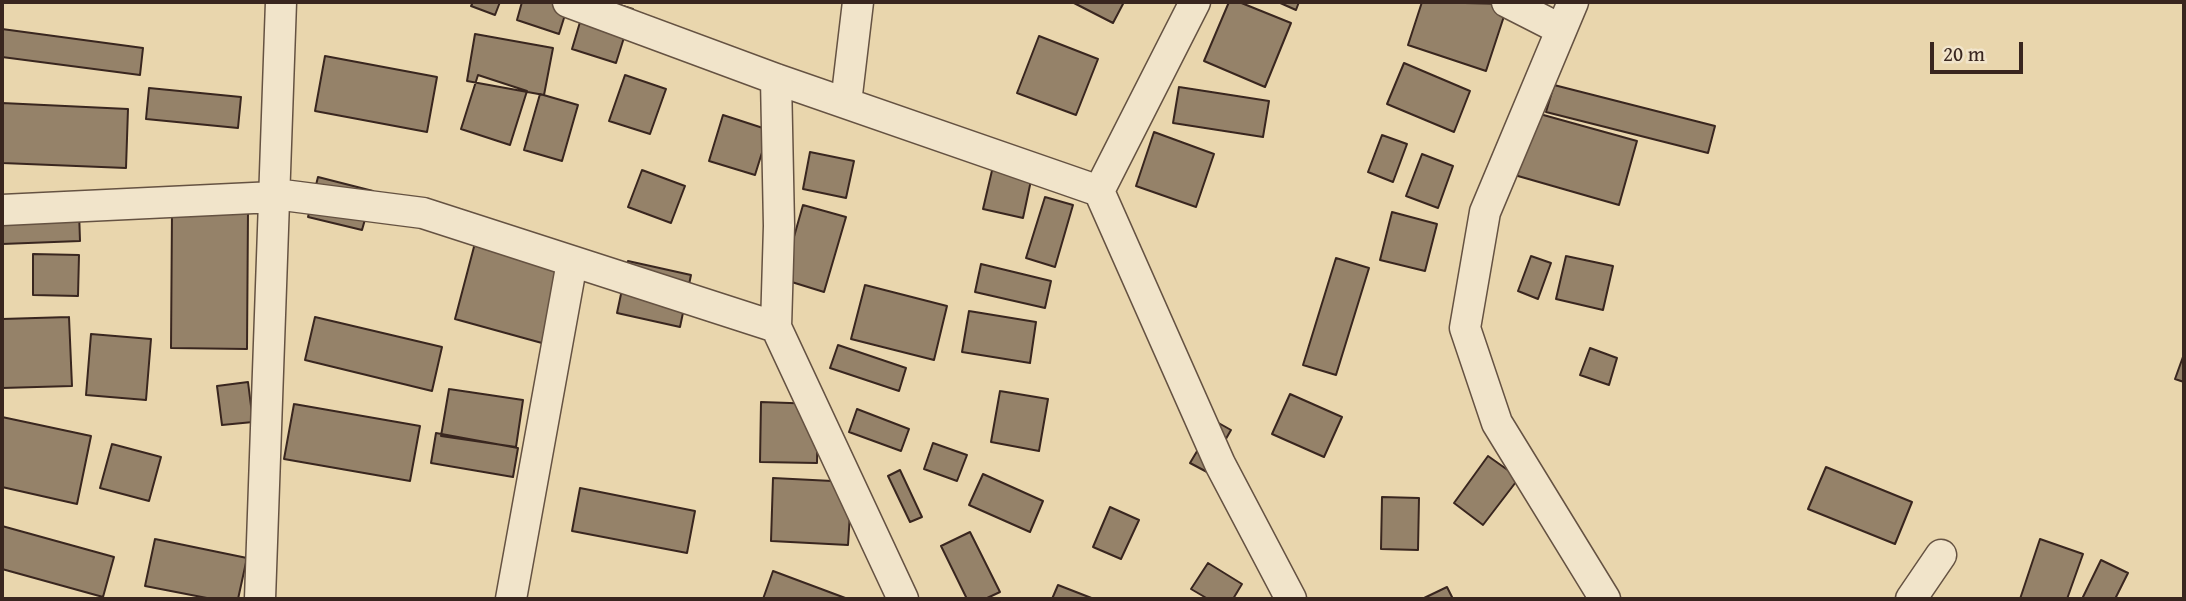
<!DOCTYPE html>
<html>
<head>
<meta charset="utf-8">
<style>
	body { margin:0 }
	#map { position:relative; width:2186px; height:601px; overflow:hidden; background:#e9d6ad; font-family:"Gentium Book Plus",serif }
	canvas { display:block }
	.frame { position:absolute; inset:0; border:4px solid #39261f; pointer-events:none }
	.scale { position:absolute; left:1930px; top:42px; width:93px; height:32px; box-sizing:border-box; border:4px solid #39261f; border-top:0; padding-left:9px; font-size:21px; line-height:24px; white-space:nowrap; color:#39261f; -webkit-text-stroke:5px #f1e4ca; paint-order:stroke }
</style>
</head>
<body>
<div id="map">
<canvas width="2186" height="601"></canvas>
<div class="frame"></div>
<div class="scale">20 m</div>
</div>
<script>
const g = document.querySelector('canvas').getContext('2d');
g.lineJoin = 'round';
function fillPath(path, color) { g.fillStyle = color; g.fill(path, 'evenodd'); }
const shape = rows => new Path2D(rows.map(r => 'M' + r).join(''));
function strokePath(path, color, width, dash) { g.strokeStyle = color; g.lineWidth = width; g.lineCap = dash ? 'butt' : 'round'; g.setLineDash(dash || []); g.stroke(path); }
const building = shape([
	[473,2,500,2,495,15,471,6,473,2],
	[522,2,569,2,559,34,517,20,522,2],
	[586,2,610,2,633,9,616,63,572,49,586,2],
	[1072,2,1124,2,1113,23,1072,2],
	[1229,2,1239,2,1291,23,1265,87,1204,61,1229,2],
	[1278,2,1299,2,1296,10,1278,2],
	[1422,2,1508,4,1486,71,1408,45,1422,2],
	[2,29,143,48,140,75,2,57,2,29],
	[475,34,553,48,544,95,467,81,475,34],
	[1039,36,1098,59,1076,115,1017,93,1039,36],
	[325,56,437,77,427,132,315,111,325,56],
	[1404,63,1470,91,1454,132,1387,104,1404,63],
	[478,75,527,91,510,145,461,129,478,75],
	[625,75,666,89,650,134,609,121,625,75],
	[1554,85,1715,126,1708,153,1546,112,1554,85],
	[1179,87,1269,101,1263,137,1173,123,1179,87],
	[149,88,241,97,238,128,146,119,149,88],
	[540,94,578,105,562,161,524,150,540,94],
	[2,103,128,109,126,168,2,163,2,103],
	[1529,111,1637,141,1619,205,1511,174,1529,111],
	[723,115,769,130,755,175,709,161,723,115],
	[1154,132,1214,154,1196,207,1136,186,1154,132],
	[1382,135,1407,144,1393,182,1368,172,1382,135],
	[810,152,854,161,846,198,803,189,810,152],
	[1422,154,1453,166,1438,208,1406,196,1422,154],
	[994,162,1033,171,1023,218,983,209,994,162],
	[642,170,685,186,671,223,628,207,642,170],
	[318,177,373,191,362,230,308,217,318,177],
	[1045,197,1073,205,1055,267,1026,258,1045,197],
	[803,205,846,217,824,292,782,279,803,205],
	[172,210,248,211,247,349,171,348,172,210],
	[79,211,80,241,2,244,2,214,79,211],
	[1392,212,1437,224,1425,271,1380,260,1392,212],
	[475,243,580,273,560,348,455,319,475,243],
	[33,254,79,255,78,296,33,295,33,254],
	[1531,256,1551,263,1538,299,1518,291,1531,256],
	[1566,256,1613,266,1603,310,1556,299,1566,256],
	[1336,258,1369,268,1336,375,1303,365,1336,258],
	[628,261,691,275,680,327,617,313,628,261],
	[981,264,1051,281,1045,308,975,292,981,264],
	[865,285,947,306,934,360,851,339,865,285],
	[969,311,1036,322,1030,363,962,352,969,311],
	[69,317,72,386,2,388,2,319,69,317],
	[315,317,442,347,432,391,305,360,315,317],
	[91,334,151,339,146,400,86,395,91,334],
	[838,345,906,368,899,391,830,368,838,345],
	[1590,348,1617,358,1609,385,1580,375,1590,348],
	[2184,354,2184,382,2175,379,2184,354],
	[248,382,253,422,222,425,217,386,248,382],
	[449,389,523,400,516,447,441,436,449,389],
	[1000,391,1048,399,1039,451,991,442,1000,391],
	[1290,394,1342,417,1324,457,1272,434,1290,394],
	[761,402,818,404,817,463,760,462,761,402],
	[294,404,420,426,410,481,284,459,294,404],
	[857,409,909,429,901,451,849,432,857,409],
	[2,417,91,436,77,504,2,487,2,417],
	[1215,421,1231,430,1207,472,1190,463,1215,421],
	[436,433,518,448,513,477,431,463,436,433],
	[933,443,967,455,957,481,924,469,933,443],
	[112,444,161,457,149,501,100,488,112,444],
	[1488,456,1519,478,1483,525,1454,503,1488,456],
	[1826,467,1912,502,1895,544,1808,509,1826,467],
	[900,470,922,517,910,522,888,476,900,470],
	[983,474,1043,501,1030,532,969,505,983,474],
	[773,478,852,482,848,545,771,541,773,478],
	[580,488,695,511,687,553,572,531,580,488],
	[1382,497,1419,498,1418,550,1381,549,1382,497],
	[1110,507,1139,520,1121,559,1093,547,1110,507],
	[2,526,114,557,103,597,2,569,2,526],
	[970,532,1000,592,985,599,967,599,941,546,970,532],
	[155,539,247,558,238,599,212,599,145,586,155,539],
	[2040,539,2083,554,2067,599,2020,599,2040,539],
	[2101,560,2128,573,2115,599,2082,599,2101,560],
	[1208,563,1242,584,1233,599,1208,599,1191,589,1208,563],
	[773,571,848,599,763,599,773,571],
	[1058,585,1094,599,1052,599,1058,585],
	[1447,587,1453,599,1422,599,1447,587]
]);
fillPath(building, '#958269');
strokePath(building, '#39261f', 2);
const minor = shape([
	[568,2,776,79,1099,191,1220,464,1291,599],
	[1507,2,1560,29],
	[1573,2,1485,212,1465,328,1497,423,1605,599],
	[776,79,779,226,776,327,903,599],
	[846,103,858,2],
	[1099,191,1195,2],
	[2,210,274,197,275,194,423,213,776,327],
	[260,599,281,2],
	[511,599,572,262],
	[1911,599,1941,555]
]);
strokePath(minor, '#655242', 33);
strokePath(minor, '#f1e4ca', 30);
</script>
</body>
</html>
